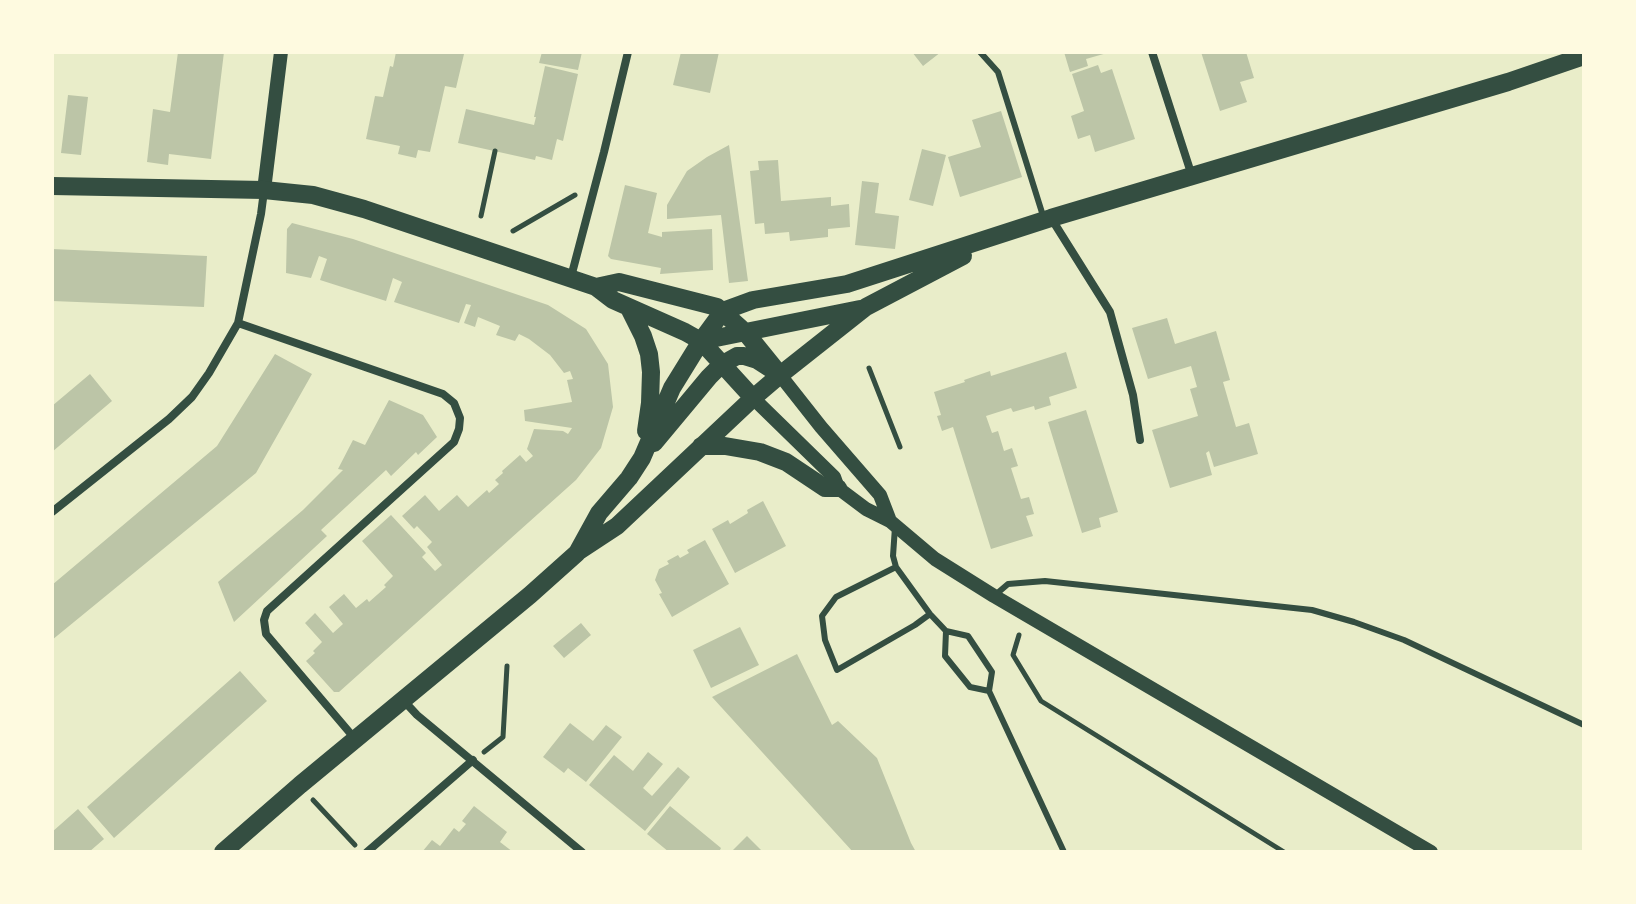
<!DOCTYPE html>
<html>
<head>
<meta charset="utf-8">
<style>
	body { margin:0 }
	#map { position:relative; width:1636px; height:904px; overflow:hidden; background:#e9edc9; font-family:"PT Sans",sans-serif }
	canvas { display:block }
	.frame { position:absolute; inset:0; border:54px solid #fefae0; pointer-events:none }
</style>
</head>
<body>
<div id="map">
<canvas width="1636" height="904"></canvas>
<div class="frame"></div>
</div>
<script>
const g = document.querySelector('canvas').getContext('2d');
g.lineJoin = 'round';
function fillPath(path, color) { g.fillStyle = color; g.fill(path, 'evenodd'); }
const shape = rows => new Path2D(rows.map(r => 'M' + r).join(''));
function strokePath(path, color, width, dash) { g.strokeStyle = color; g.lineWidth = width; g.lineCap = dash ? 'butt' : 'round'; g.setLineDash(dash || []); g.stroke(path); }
fillPath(shape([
	[178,52,224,52,211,159,169,154,168,165,147,162,153,109,170,112],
	[396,52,454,52,464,54,456,88,445,86,430,152,418,150,416,158,398,154,400,146,366,139,375,96,383,97,390,66,393,67],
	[542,52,582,52,578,70,539,63],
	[681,52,719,52,710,93,673,85],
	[912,52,941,52,923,66],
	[1064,52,1107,52,1107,53,1086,59,1088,66,1070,72],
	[1201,52,1246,52,1254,78,1240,82,1247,102,1220,111],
	[1098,65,1101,73,1112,69,1135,139,1095,152,1090,135,1078,139,1071,116,1084,111,1072,74],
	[545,66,578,74,563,141,557,139,552,160,536,156,535,160,458,143,466,109,534,125,536,117,534,117],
	[68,95,88,97,81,155,61,153],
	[1001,111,1022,177,960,197,948,157,981,147,972,120],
	[729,145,748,281,729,283,721,215,667,219,667,205,687,171,707,157],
	[922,149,946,155,933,206,909,200],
	[778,160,781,201,831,197,831,206,849,204,850,227,828,229,828,237,790,241,789,232,765,234,764,223,755,224,750,171,759,170,758,161],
	[862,181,879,183,875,213,899,216,895,249,855,245],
	[625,185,657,193,648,233,662,237,662,232,712,229,713,270,660,274,661,268,611,259,608,256],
	[292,223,353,239,548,305,586,329,608,364,613,407,601,448,576,480,339,692,334,692,306,661,315,653,313,651,322,642,305,623,315,613,333,633,343,624,329,607,344,594,356,608,367,599,369,602,386,587,384,585,393,576,362,541,391,515,426,553,422,557,435,571,442,565,427,547,432,542,417,526,414,529,402,516,425,495,439,511,457,495,468,507,487,490,489,493,499,484,495,480,503,473,502,471,520,455,526,462,533,456,527,449,534,429,563,431,568,434,572,428,525,421,524,410,572,402,567,380,573,379,570,371,564,373,550,355,529,339,519,334,515,341,496,335,500,326,478,317,475,327,464,323,471,305,466,304,459,323,394,302,402,282,393,278,386,301,320,280,327,259,319,256,311,278,286,273,287,229],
	[52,249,207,256,204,307,52,301],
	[1167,318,1175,344,1216,331,1230,380,1223,382,1236,427,1249,423,1258,454,1214,467,1209,451,1206,453,1212,475,1170,488,1152,430,1198,416,1190,389,1197,387,1191,366,1148,379,1132,328],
	[1066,352,1077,388,1049,397,1051,405,1035,410,1034,406,1013,412,1011,408,986,416,992,433,998,431,1004,451,1012,448,1018,466,1011,468,1021,499,1029,497,1034,514,1026,516,1033,536,991,549,953,427,942,431,937,416,941,415,934,392,965,382,964,380,990,371,991,376],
	[275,354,312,374,256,473,52,640,52,585,217,446],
	[90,374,112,401,52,452,52,406],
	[389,400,423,415,437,437,418,455,416,452,391,476,386,470,321,530,327,536,234,622,218,582,303,510,343,470,338,469,353,440,365,445],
	[1086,410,1118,512,1099,518,1101,527,1082,533,1048,422],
	[763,501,786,546,735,573,712,529,728,520,730,524,748,513,747,510],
	[705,540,729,584,672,617,659,594,662,593,655,580,659,569,669,564,667,561,678,555,680,558,689,553,687,550],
	[581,623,591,635,564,658,553,646],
	[740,627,759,665,711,688,693,650],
	[797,654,832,725,838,721,877,758,911,843,916,852,853,852,712,697],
	[240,671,267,701,114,838,87,807],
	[570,723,593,741,606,725,622,737,586,782,568,768,564,773,543,757],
	[648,752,663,764,643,788,652,796,678,767,690,777,645,831,589,785,614,755,633,771],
	[474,806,507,832,500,842,513,852,422,852,432,840,440,846,454,828,459,832,466,824,462,821],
	[670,806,721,848,719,852,669,852,647,834],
	[78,809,104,839,89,852,52,852,52,832],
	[747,836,763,852,731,852]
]), '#bcc5a7');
strokePath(shape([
	[481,216,495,151],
	[513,231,575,195],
	[869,368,900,447],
	[1019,635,1013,655,1041,701,1284,852],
	[484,752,503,737,507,666],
	[313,800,355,845]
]), '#344e41', 5);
strokePath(shape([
	[980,52,998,72,1044,219],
	[895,527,893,556,896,567,930,614,946,631,968,636,992,672,989,691,1064,852],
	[896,567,836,597,822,616,825,640,837,670,915,625,930,614],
	[994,596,1008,584,1045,581,1312,610,1354,622,1404,640,1584,725],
	[946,631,945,656,970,687,989,691]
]), '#344e41', 6);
strokePath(shape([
	[1152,52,1192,176],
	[1051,218,1110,312,1133,395,1140,440],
	[571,277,604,152,628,52],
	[238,323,443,394,454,403,460,418,459,429,454,442,267,611,264,620,266,634,356,740],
	[52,512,169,419,192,397,209,373,238,323,261,214,264,191],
	[404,701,417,715,582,852],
	[367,852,473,760]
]), '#344e41', 8);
strokePath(shape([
	[264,190,281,52],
	[780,375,821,427,880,495,890,521],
	[753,398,834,477,838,488,866,509,890,521,935,559,994,596,1431,852]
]), '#344e41', 14);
strokePath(shape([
	[52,186,264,190,313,195,364,209,596,287,613,300,685,332,701,341,753,398],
	[596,287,619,282,717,307,746,333,780,375],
	[629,308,643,336,649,354,651,372,650,403,646,431],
	[701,341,860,309],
	[654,443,709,377,721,365,737,356,744,356,757,360,771,369],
	[701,446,725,446,760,452,786,462,825,488,838,488],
	[579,551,617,526,753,398,780,375,866,307,963,256],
	[223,852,300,785,530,595,577,553,599,513,629,478,642,458,672,388,701,341,723,311,753,300,847,284,1051,218,1508,82,1584,56]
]), '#344e41', 18);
</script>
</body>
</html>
